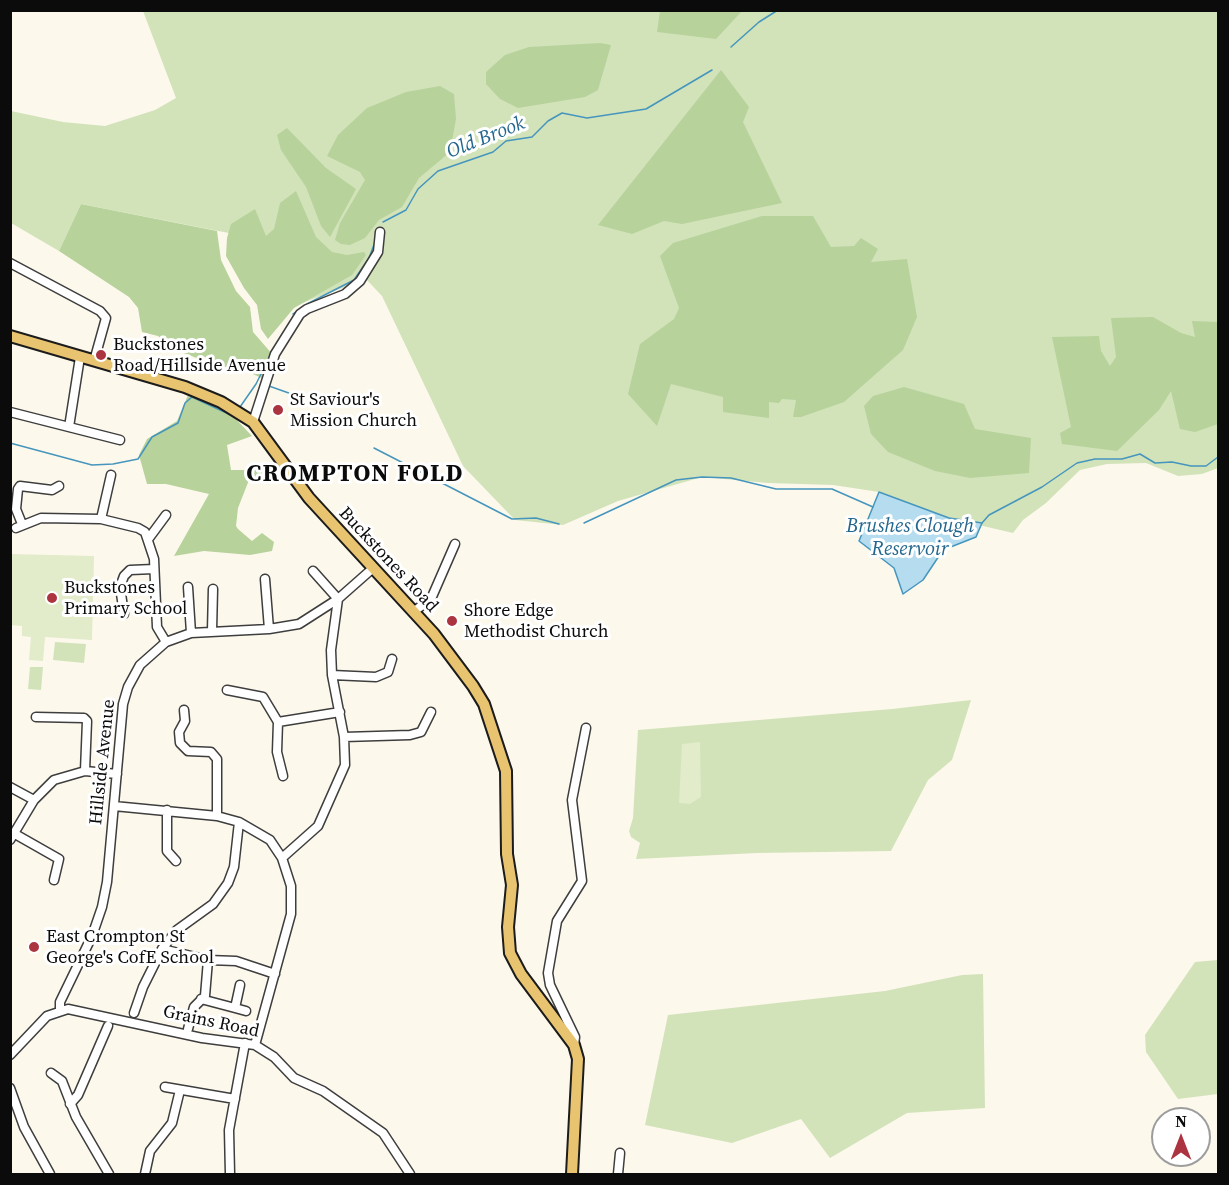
<!DOCTYPE html>
<html>
<head>
<meta charset="utf-8">
<style>
	body { margin:0 }
	#map { position:relative; width:1229px; height:1185px; overflow:hidden; background:#fdf8ec; font-family:"Source Serif 4",serif }
	canvas { display:block }
	.frame { position:absolute; inset:0; border:12px solid #0b0b0b; pointer-events:none }
	.north { position:absolute; left:1151px; top:1107px; width:60px; height:60px; box-sizing:border-box; background:#fff; border:2px solid #9d9d9d; border-radius:50%; rotate:0deg; font-size:16px; font-weight:700; line-height:24px; text-align:center; color:#0b0b0b }
	.north::after { content:''; display:block; margin:auto; width:21px; height:27px; background:#ab3440; clip-path:polygon(50% 0,100% 100%,50% 72%,0 100%) }
</style>
</head>
<body>
<div id="map">
<canvas width="1229" height="1185"></canvas>
<div class="frame"></div>
<div class="north">N</div>
</div>
<script>
const g = document.querySelector('canvas').getContext('2d');
g.lineJoin = 'round';
function fillPath(path, color) { g.fillStyle = color; g.fill(path, 'evenodd'); }
const shape = rows => new Path2D(rows.map(r => 'M' + r).join(''));
function strokePath(path, color, width, dash) { g.strokeStyle = color; g.lineWidth = width; g.lineCap = dash ? 'butt' : 'round'; g.setLineDash(dash || []); g.stroke(path); }
function label(font, color, halo, rows, align = 'center') {
  g.font = font + ' "Source Serif 4",serif'; g.lineWidth = 6; g.setLineDash([]); g.textBaseline = 'middle'; g.strokeStyle = halo; g.fillStyle = color; for (const [text, x, y, turn = 0] of rows) {
    g.save(); g.translate(x, y); g.rotate((+turn || 0) * Math.PI / 180); g.textAlign = isNaN(turn) ? turn : align; if (halo) g.strokeText(text, 0, 0); g.fillText(text, 0, 0); g.restore();
  }
}
fillPath(shape([
	[143,11,1218,11,1218,468,1202,474,1178,476,1146,463,1107,464,1080,470,1046,503,1023,520,1013,533,949,518,879,492,833,485,768,483,702,477,618,501,563,525,515,520,463,466,382,296,366,279,302,303,239,235,81,204,59,251,11,223,11,111,63,122,105,126,155,110,176,98],
	[55,642,86,644,84,663,53,660],
	[30,667,43,667,41,690,28,689],
	[971,700,952,760,928,780,891,851,757,853,636,859,640,843,631,837,629,831,633,818,638,730,892,709],
	[1218,960,1218,1094,1178,1099,1146,1052,1145,1035,1195,962],
	[983,974,985,1108,907,1113,830,1158,801,1119,732,1143,645,1125,668,1015,885,991,962,975]
]), '#d2e3ba');
fillPath(shape([
	[660,11,660,10,742,11,716,39,657,32],
	[600,43,611,45,598,90,585,97,518,108,500,99,486,84,486,72,505,55,529,47],
	[721,70,749,107,743,122,782,203,682,224,664,221,632,234,598,225],
	[440,86,454,94,456,119,450,152,419,178,402,207,379,220,365,238,350,245,341,244,335,240,340,223,365,180,360,172,327,156,338,135,367,108,406,92],
	[287,128,326,168,356,189,330,237,321,226,306,187,281,150,277,135],
	[296,191,316,237,332,252,347,255,364,252,366,255,352,275,294,308,268,339,261,329,257,305,244,288,226,256,227,238,231,224,255,209,266,236,274,229,280,203],
	[81,204,217,231,221,260,236,291,250,307,253,332,273,355,264,379,237,367,234,371,201,355,199,359,179,351,158,336,142,332,138,308,129,297,59,251],
	[762,216,813,216,831,247,854,246,861,238,878,249,871,262,907,259,917,317,903,350,844,402,801,417,793,417,796,400,782,399,779,403,769,402,769,418,723,412,723,397,671,384,657,426,628,394,640,344,674,319,679,308,660,256,673,243],
	[1153,317,1181,333,1195,337,1192,321,1218,322,1218,424,1195,432,1180,429,1171,391,1159,410,1117,451,1062,444,1060,433,1071,427,1052,337,1099,336,1101,351,1110,366,1116,357,1111,318],
	[904,387,964,404,975,429,1031,438,1029,473,970,478,935,471,888,452,871,434,864,406,873,396],
	[188,395,231,414,252,436,227,445,231,470,253,470,272,464,281,474,249,480,238,508,236,526,238,529,252,541,262,533,274,542,272,551,250,555,204,551,174,556,209,494,166,484,147,484,139,455,147,439,177,421]
]), '#b7d29b');
fillPath(shape([
	[10,554,94,556,92,640,45,637,43,661,29,660,31,637,22,636,22,626,11,625],
	[700,742,701,797,690,804,679,803,682,744]
]), '#e2ebca');
const water = shape([
	[879,492,949,518,982,523,976,537,943,550,923,580,903,594,894,568,859,541,879,492]
]);
fillPath(water, '#b6ddef');
strokePath(water, '#4595bd', 1.5);
strokePath(shape([
	[731,47,759,22,778,10],
	[383,222,406,210,418,189,438,171,493,152,506,141,532,137,548,121,562,113,587,118,646,109,712,70],
	[307,304,354,280,369,258,375,242],
	[293,314,298,311],
	[269,386,300,397],
	[240,407,256,384,270,356],
	[10,443,92,465,113,464,138,459,152,437,178,423,185,403,192,397,233,416],
	[374,448,512,519,536,518,559,524],
	[584,523,676,480,702,477,731,478,776,489,832,489,873,507],
	[982,523,989,515,1042,487,1077,463,1095,459,1122,459,1140,454,1155,463,1172,462,1191,466,1206,466,1218,457]
]), '#4595bd', 1.5);
const minor = shape([
	[10,263,100,311,106,318,94,361],
	[10,412,120,440],
	[253,422,275,354,300,314,307,309,345,294,360,281,378,252,380,232],
	[69,427,80,357],
	[101,519,111,475],
	[22,524,16,509,18,489,20,486,52,490,59,486],
	[16,528,41,518,101,519,138,528,145,532,154,559,157,627,166,642],
	[149,538,166,515],
	[265,579,269,629],
	[188,587,191,633],
	[413,612,431,599,455,544],
	[124,614,120,587,124,576,130,570,154,569],
	[212,631,213,589],
	[332,675,376,677,388,672,392,659],
	[227,690,263,697,278,722,277,752,283,776],
	[184,710,185,721,179,732,180,743,188,751,211,752,217,759,217,816],
	[36,717,84,718,87,721,85,771],
	[278,722,340,712],
	[344,737,410,735,421,732,431,712],
	[10,787,34,800],
	[114,806,217,816,239,822,270,840,282,858,291,886,291,914,255,1045],
	[167,810,167,851,176,861],
	[15,834,59,859,54,880],
	[10,840,34,800,54,780,85,771,117,774],
	[282,858,318,826,345,765,344,737,332,675,331,650,338,599,313,571],
	[162,949,208,960,236,961,275,974],
	[201,999,235,1008,240,985],
	[235,1008,246,1011],
	[60,1009,60,1002,92,936,102,907,107,882,123,704,128,687,140,665,166,642,191,633,269,629,299,624,338,599,372,569],
	[134,1013,143,987,162,949,177,930,213,904,228,883,234,867,239,822],
	[188,1029,194,1007,205,996,208,960],
	[574,1045,575,1037,550,985,548,973,557,921,582,881,572,800,586,728],
	[10,1055,47,1016,68,1009,202,1038,255,1045,274,1057,294,1078,323,1091,383,1133,410,1174],
	[51,1073,62,1081,76,1117,109,1174],
	[165,1087,235,1099],
	[10,1088,24,1127,50,1174],
	[70,1104,78,1095,108,1026],
	[145,1174,150,1151,172,1123,180,1090],
	[230,1174,229,1130,245,1043],
	[618,1174,620,1153]
]);
const major = shape([
	[10,336,185,387,221,402,253,422,309,498,434,634,473,686,484,704,506,771,507,854,512,885,508,927,510,953,521,974,574,1045,578,1059,572,1174]
]);
strokePath(minor, '#3e3e3e', 11);
strokePath(major, '#1c1c1c', 14);
strokePath(minor, '#fff', 8);
strokePath(major, '#e9c470', 10);
for (const [x, y, r, color] of [
	[101,355,6,"#ab3440"],
	[278,410,6,"#ab3440"],
	[52,598,6,"#ab3440"],
	[452,621,6,"#ab3440"],
	[34,947,6,"#ab3440"]
]) { const dot = new Path2D(); dot.arc(x, y, r, 0, 2 * Math.PI); g.fillStyle = color; g.fill(dot); strokePath(dot, '#fff', 2); }
label('18px', '#0b0b0b', '#fff', [
	["Buckstones",113,345],
	["Road/Hillside Avenue",113,366],
	["St Saviour's",290,400],
	["Mission Church",290,421],
	["Buckstones",64,588],
	["Primary School",64,609],
	["Shore Edge",464,611],
	["Methodist Church",464,632],
	["East Crompton St",46,937],
	["George's CofE School",46,958]
], 'left');
label('18px', '#0b0b0b', '#fff', [
	["Buckstones Road",388,560,47],
	["Hillside Avenue",103,762,-84],
	["Grains Road",211,1022,12]
]);
label('italic 20px', '#23668e', '#fff', [
	["Old Brook",486,138,-22],
	["Brushes Clough",910,527],
	["Reservoir",910,550]
]);
g.letterSpacing = '1.5px';
label('bold 24px', '#0b0b0b', '#fff', [
	["CROMPTON FOLD",355,475]
]);
g.letterSpacing = '0px';
</script>
</body>
</html>
